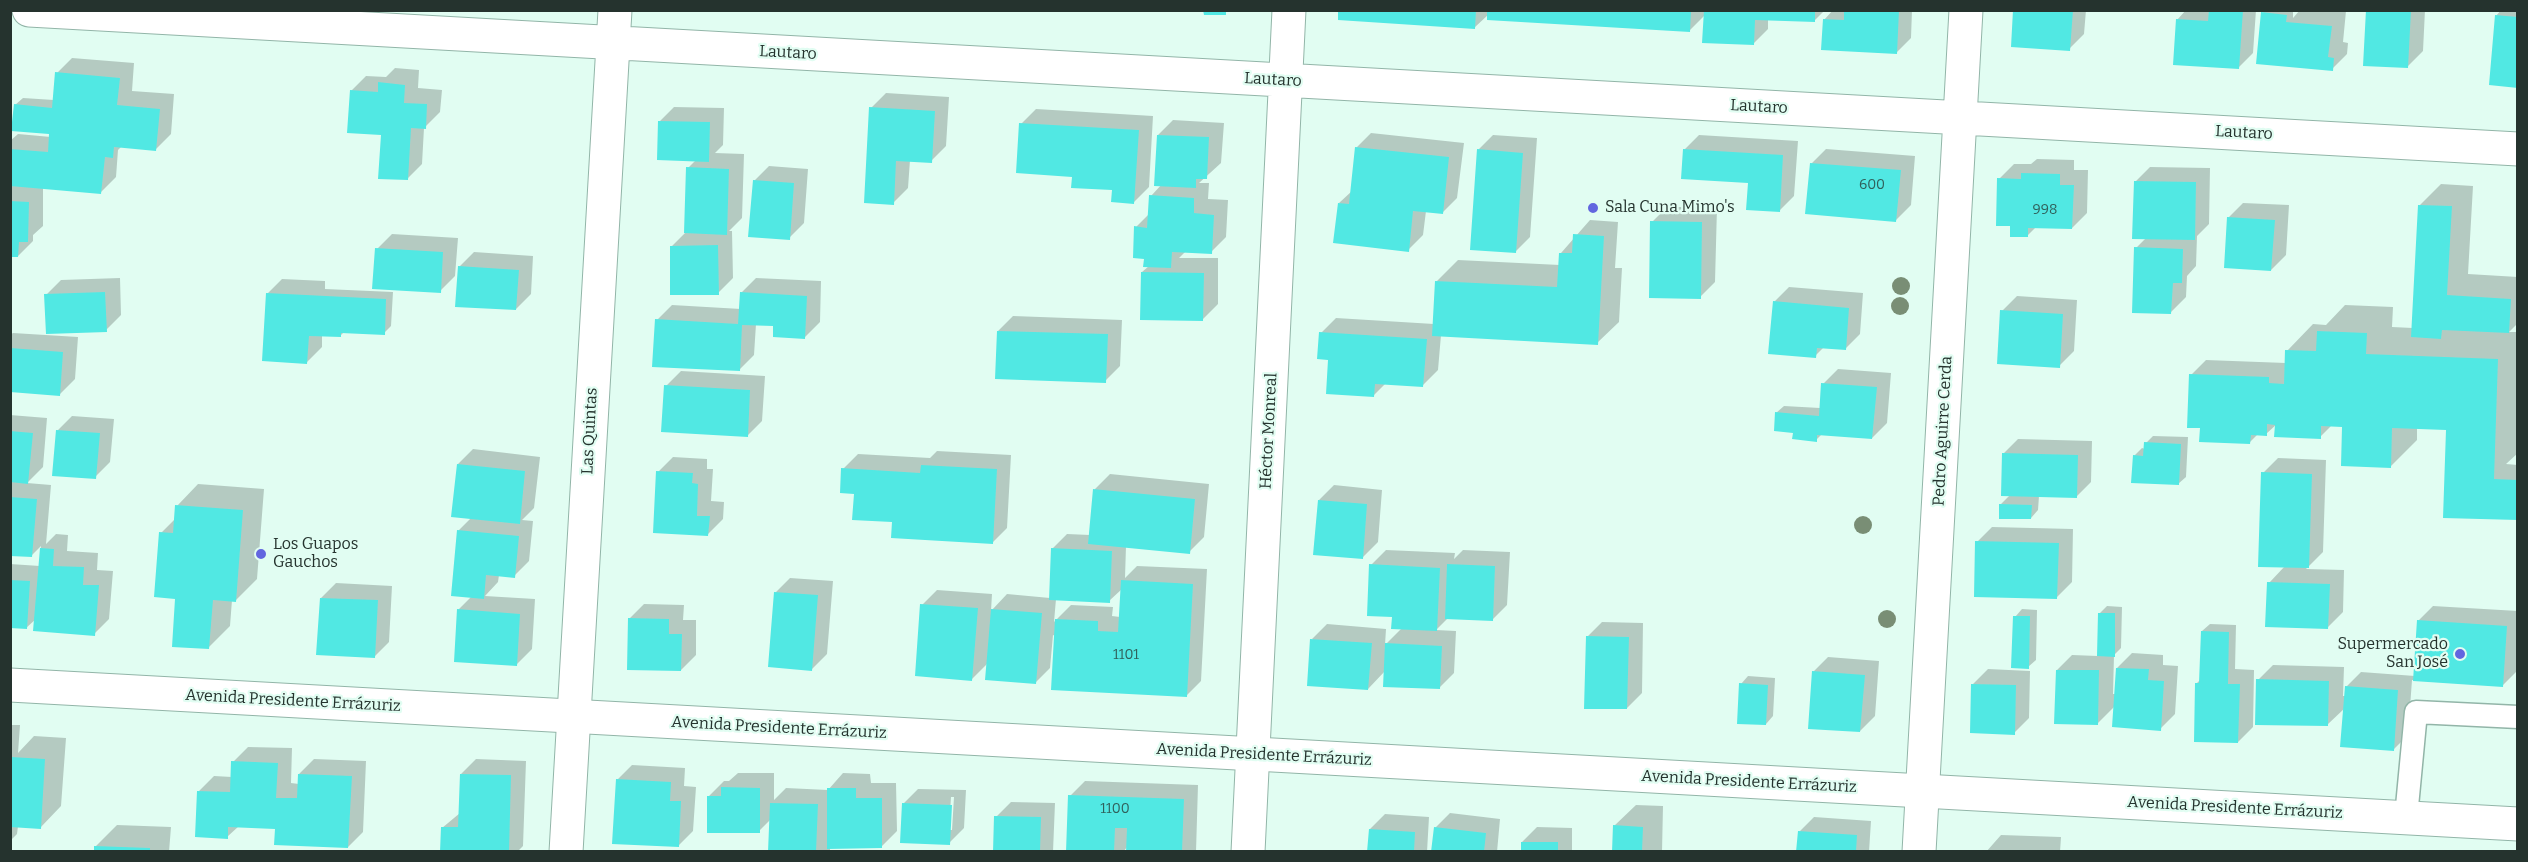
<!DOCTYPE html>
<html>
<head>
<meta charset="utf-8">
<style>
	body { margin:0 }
	#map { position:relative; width:2528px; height:862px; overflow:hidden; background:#e1fdf2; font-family:Bitter,serif }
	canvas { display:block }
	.frame { position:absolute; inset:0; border:12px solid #25332e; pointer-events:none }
</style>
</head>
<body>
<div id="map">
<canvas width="2528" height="862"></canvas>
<div class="frame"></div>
</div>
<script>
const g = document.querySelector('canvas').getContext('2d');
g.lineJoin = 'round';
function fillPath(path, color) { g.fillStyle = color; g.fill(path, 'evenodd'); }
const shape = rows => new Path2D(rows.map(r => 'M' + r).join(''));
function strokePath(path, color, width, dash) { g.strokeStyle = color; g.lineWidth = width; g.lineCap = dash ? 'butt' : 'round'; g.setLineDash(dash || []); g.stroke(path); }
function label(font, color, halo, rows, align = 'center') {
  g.font = font + ' Bitter,serif'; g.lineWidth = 4.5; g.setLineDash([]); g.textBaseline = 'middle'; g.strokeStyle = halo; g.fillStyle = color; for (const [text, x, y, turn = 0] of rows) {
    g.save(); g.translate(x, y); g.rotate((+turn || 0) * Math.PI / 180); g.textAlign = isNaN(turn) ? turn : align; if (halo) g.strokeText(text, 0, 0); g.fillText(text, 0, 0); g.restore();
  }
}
fillPath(shape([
	[1340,10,1825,10,1814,21,1768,19,1768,29,1753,44,1705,15,1690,30,1489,14,1474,28],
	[1833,10,1912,10,1911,38,1896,53,1824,20],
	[2014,10,2086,10,2084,34,2069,49],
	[2186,10,2256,10,2253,53,2238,68,2177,20],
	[2265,10,2293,10,2293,18,2300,10,2346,11,2343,42,2348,43,2347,54,2332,69,2263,13],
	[2368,10,2425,10,2423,51,2408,66],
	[2501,10,2518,10,2518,86,2496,16],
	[72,58,134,63,132,91,174,94,171,134,156,149,122,146,118,150,116,177,101,192,43,187,43,226,33,235,33,241,18,256,10,256,10,141,18,134,51,137,51,130,15,105,23,98,54,100,57,73],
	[395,68,419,70,418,88,442,90,440,112,424,128,422,164,407,179,382,134,351,91,366,76,386,77],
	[886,93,949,97,946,146,931,161,910,160,908,188,893,203,871,108],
	[674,107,724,108,723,145,715,153,744,154,742,218,729,231,732,231,733,278,718,293,671,247,686,232,688,168,696,160,659,122],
	[1036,109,1153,116,1149,187,1134,202,1113,189,1074,175,1021,124],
	[1173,120,1224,123,1221,163,1199,183,1209,183,1208,199,1228,200,1226,237,1211,252,1186,251,1179,258,1218,258,1218,304,1203,319,1142,272,1149,266,1136,227,1150,213,1151,196,1162,184,1158,135],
	[1371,133,1464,143,1457,198,1442,213,1426,211,1423,235,1408,250,1339,203,1352,191,1356,148],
	[1493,135,1537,138,1530,237,1515,252,1478,150],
	[1699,135,1798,141,1794,196,1779,211,1749,181,1684,150],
	[1826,149,1915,156,1911,205,1896,220,1811,164],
	[2037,159,2074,160,2074,170,2088,170,2087,213,2072,228,2036,227,2027,236,1999,179,2014,164,2031,164],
	[769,166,808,169,804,223,789,238,754,181],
	[2150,167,2210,168,2209,224,2197,236,2196,266,2187,276,2186,297,2171,312,2136,248,2146,238,2135,182],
	[2441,184,2473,186,2468,274,2518,277,2518,323,2509,332,2518,332,2518,453,2506,464,2518,465,2518,519,2447,429,2417,427,2417,440,2390,467,2344,425,2332,425,2320,437,2277,424,2266,434,2258,434,2250,442,2201,427,2191,375,2206,360,2286,363,2287,351,2313,324,2326,325,2345,305,2393,307,2392,327,2413,328,2420,205],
	[2243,203,2289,205,2286,255,2271,270,2228,218],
	[1667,207,1717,207,1715,282,1700,297,1652,222],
	[1590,220,1618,222,1615,268,1622,268,1619,322,1597,343,1441,335,1438,370,1423,385,1386,383,1373,396,1330,359,1321,333,1336,318,1434,324,1436,282,1458,260,1560,265,1561,253],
	[392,234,458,238,455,276,440,291,377,249],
	[474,252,533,256,531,294,516,309,459,267],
	[120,278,121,315,106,330,46,295,61,280],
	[756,278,821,281,820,322,805,337,775,324,756,324,754,355,739,370,657,320,672,305,741,309,741,293],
	[282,279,325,281,325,289,393,292,391,326,384,333,345,331,340,336,322,335,322,347,307,362,267,294],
	[1789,287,1863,293,1860,334,1845,349,1824,347,1815,356,1774,302],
	[2017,296,2077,300,2074,351,2059,366,2002,311],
	[1013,316,1122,320,1120,366,1105,381,998,331],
	[13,333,78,337,75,379,60,394,10,391,10,335],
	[1838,369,1891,373,1887,423,1872,438,1822,434,1816,440,1794,432,1776,413,1784,406,1820,408,1823,384],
	[681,371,765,376,762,421,747,436,666,386],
	[10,415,47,418,43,467,27,483,51,485,46,544,56,534,68,535,67,551,98,553,97,570,113,571,109,619,94,634,36,619,26,628,10,627,10,564,40,566,41,546,31,556,10,554],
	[72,416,114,419,110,462,95,477,57,431],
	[2153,436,2188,437,2186,477,2178,484,2134,456,2142,448,2145,449,2146,443],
	[2018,439,2092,441,2091,482,2076,497,2039,496,2038,510,2031,518,2000,505,2010,495,2003,454],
	[473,449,540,457,534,508,522,520,533,521,529,561,514,576,499,575,498,582,485,596,535,599,532,649,517,664,458,610,472,596,458,531,471,518,458,464],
	[937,451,1011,455,1007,528,992,543,893,521,856,492,843,469,858,454,930,458],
	[673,457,707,459,707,469,713,469,711,501,724,502,723,519,708,534,658,472],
	[2278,458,2326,460,2323,552,2306,569,2344,570,2343,612,2328,627,2269,583,2285,566,2263,473],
	[1110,474,1209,484,1204,537,1189,552,1126,546,1125,578,1137,566,1207,569,1201,681,1186,696,1053,635,1050,668,1035,683,988,663,972,679,922,605,937,590,992,594,991,611,1007,594,1050,598,1052,549,1067,534,1090,535,1095,489],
	[1122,589,1120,617,1112,616,1113,607,1071,605,1054,622,1056,599,1109,601],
	[198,484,264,489,257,579,236,600,232,600,230,626,208,648,177,597,161,533,176,518,177,506],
	[1334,485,1382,490,1378,542,1363,557,1319,500],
	[1992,527,2073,529,2072,582,2057,597,1977,542],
	[1386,550,1455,553,1454,559,1463,550,1510,552,1507,605,1492,620,1448,618,1436,630,1456,631,1454,673,1439,688,1385,671,1368,689,1312,639,1327,624,1386,629,1385,645,1402,628,1393,616,1371,565],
	[790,578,833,581,827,654,812,669,775,593],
	[336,583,392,586,389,642,374,657,321,598],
	[644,604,684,605,683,620,696,620,696,655,681,670,629,619],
	[2107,606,2122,607,2121,648,2114,655,2113,694,2115,694,2117,668,2132,653,2163,655,2163,665,2178,666,2175,714,2160,729,2115,706,2097,724,2057,670,2072,655,2098,656,2099,614],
	[2433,606,2518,611,2517,671,2502,686,2412,680,2408,735,2393,750,2345,708,2327,725,2258,680,2273,665,2344,667,2343,696,2345,696,2346,687,2361,672,2415,676,2418,621],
	[2022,609,2037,610,2036,660,2028,667,2015,617],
	[1602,622,1643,623,1642,693,1627,708,1587,637],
	[2210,624,2236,625,2235,669,2254,670,2253,727,2238,742,2196,684,2201,679,2202,631],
	[1828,657,1879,661,1875,716,1860,731,1813,672],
	[1988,669,2030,671,2029,718,2014,733,1973,684],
	[1748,676,1775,678,1773,716,1766,724,1741,684],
	[10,725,20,725,18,753,34,736,66,738,61,806,40,828,18,826,17,834,10,841],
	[248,747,292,748,291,783,299,784,299,774,314,759,366,761,363,832,348,847,276,828,239,826,227,837,199,791,214,776,232,777,233,762],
	[476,759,526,761,523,846,517,852,441,852,442,828,460,813,461,774],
	[632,765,685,768,684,786,696,787,693,831,678,846,617,780],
	[738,773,774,773,774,800,786,788,828,790,843,773,870,774,871,783,896,783,897,831,882,846,830,847,830,852,769,852,770,820,759,831,709,796,724,781,729,781],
	[1085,781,1198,785,1196,852,1128,852,1128,846,1123,852,1068,852,1070,796],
	[918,789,966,790,964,828,949,843,903,804],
	[951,797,954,797,952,830,949,830],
	[1011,802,1055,803,1053,852,994,852,996,817],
	[1636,805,1663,806,1662,852,1613,852,1614,826],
	[1450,813,1500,819,1497,852,1432,852,1435,828],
	[1385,814,1429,817,1427,852,1369,852,1370,829],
	[1814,817,1871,821,1869,852,1798,852,1799,832],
	[117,825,171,827,169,852,96,852,96,846],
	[1537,827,1572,828,1572,852,1522,852,1522,842],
	[2001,835,2061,837,2060,852,1986,852]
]), '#0003');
fillPath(shape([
	[1203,10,1226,10,1226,15,1204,15],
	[1338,10,1476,10,1475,29,1338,20],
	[1487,10,1691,10,1690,32,1487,20],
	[1704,10,1815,10,1815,22,1755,20,1754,45,1702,43],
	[1844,10,1899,10,1897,54,1821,50,1823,19,1844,20],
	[2013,10,2073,10,2070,51,2011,47],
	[2209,10,2243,10,2239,69,2173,65,2176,19,2208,21],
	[2366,10,2411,10,2408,68,2363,66],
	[2261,12,2287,15,2286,22,2332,26,2328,57,2334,58,2333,71,2256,64],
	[2495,15,2518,17,2518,88,2489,85],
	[55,72,120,78,117,105,160,109,156,151,114,147,113,158,105,157,101,194,10,186,10,149,48,152,49,134,11,131,14,104,52,108],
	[378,82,405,85,404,103,427,104,426,129,411,128,408,180,378,179,381,135,347,133,350,90,378,92],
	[869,107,935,111,932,163,896,161,894,205,864,203],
	[658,121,710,122,709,162,657,160],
	[1019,123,1139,130,1134,204,1111,202,1112,190,1071,188,1072,177,1016,173],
	[1157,135,1209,137,1207,179,1196,179,1196,188,1154,186],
	[1355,147,1449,157,1443,214,1413,211,1409,252,1333,243,1338,203,1349,204],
	[1477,149,1523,153,1516,253,1470,250],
	[1683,149,1783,155,1780,212,1746,210,1748,183,1681,179],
	[1810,163,1901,170,1896,222,1805,214],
	[686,167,729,169,727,235,684,233],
	[2021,173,2060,174,2060,185,2074,185,2072,229,2028,228,2028,237,2010,237,2010,226,1996,226,1997,178,2021,179],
	[753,180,794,183,790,240,748,237],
	[2134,181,2196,182,2195,240,2132,239],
	[1149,195,1194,198,1194,213,1214,215,1212,254,1172,252,1171,268,1143,267,1144,259,1133,258,1134,226,1147,228],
	[10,201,29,202,28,242,19,242,18,257,10,257],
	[2418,205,2452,206,2447,295,2511,299,2509,333,2442,330,2441,339,2411,337],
	[2227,217,2275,220,2271,271,2224,268],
	[1650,221,1702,222,1701,299,1649,298],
	[1573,234,1604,236,1598,345,1432,336,1435,281,1557,287,1559,253,1572,253],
	[718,245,719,295,670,295,670,246],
	[2134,247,2183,249,2182,283,2173,283,2171,314,2132,313],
	[375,248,443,252,441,293,372,289],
	[458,266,519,270,516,310,455,307],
	[1141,272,1204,273,1203,321,1140,320],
	[105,292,107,332,46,334,44,294],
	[740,292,807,296,805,339,773,337,773,326,742,325,740,371,652,367,655,319,738,324],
	[266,293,386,299,385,335,341,333,341,337,309,336,307,364,262,361],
	[1773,301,1849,308,1846,350,1817,348,1816,358,1768,354],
	[2000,310,2063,314,2060,368,1997,364],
	[997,331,1108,334,1106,383,995,379],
	[2317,331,2367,333,2366,354,2498,359,2494,479,2518,480,2518,520,2443,518,2446,430,2392,428,2391,468,2341,466,2342,427,2321,426,2321,439,2274,437,2275,425,2267,424,2267,436,2251,435,2250,444,2199,442,2200,428,2187,428,2189,374,2269,377,2269,383,2284,384,2285,350,2316,351],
	[1319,332,1427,339,1423,387,1375,384,1374,397,1326,394,1328,360,1317,359],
	[10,348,63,352,60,396,10,392],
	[1821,383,1877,387,1872,439,1817,435,1817,442,1792,439,1793,433,1774,431,1775,412,1819,416],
	[664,385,750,390,748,437,661,432],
	[56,430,100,433,96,479,52,476],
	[10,431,33,433,28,484,10,482],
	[2144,442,2181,444,2179,485,2131,483,2133,455,2143,456],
	[2002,453,2078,455,2077,498,2001,496],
	[457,464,525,471,520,524,451,517],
	[921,465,997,469,993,544,891,538,892,522,852,520,854,494,840,493,841,468,920,473],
	[656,471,693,473,692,483,698,484,697,516,710,516,708,536,653,533],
	[2261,472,2312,474,2309,568,2258,567],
	[1093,489,1195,499,1190,554,1088,544],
	[10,497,37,499,32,557,10,556],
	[1318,500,1367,504,1363,559,1313,555],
	[1999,504,2032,505,2031,519,1999,519],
	[175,505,243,510,236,602,213,600,209,649,172,647,175,599,154,597,159,532,173,533],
	[457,530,519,536,515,578,486,575,484,599,451,596],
	[1975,541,2059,543,2057,599,1974,597],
	[40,548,54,549,53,566,84,567,83,585,99,585,95,636,33,631],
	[1051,548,1112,551,1110,603,1049,600],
	[1369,564,1440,568,1437,631,1391,629,1392,617,1367,616],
	[1447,564,1495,566,1493,621,1445,619],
	[10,580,30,581,27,629,10,628],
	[1121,580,1193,584,1187,697,1051,690,1055,619,1098,621,1098,631,1118,632],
	[2267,582,2330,584,2328,629,2265,627],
	[774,592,818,595,812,671,768,667],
	[320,598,378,600,375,658,316,655],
	[920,604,978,608,972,681,915,676],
	[457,609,520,614,517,666,454,662],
	[991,609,1042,613,1036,684,985,680],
	[2098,613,2115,613,2115,657,2097,656],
	[2013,616,2030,616,2029,669,2011,668],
	[628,618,669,619,669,634,682,634,681,671,627,670],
	[2417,620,2507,626,2503,687,2413,681],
	[2201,631,2229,632,2228,684,2240,684,2238,743,2194,742,2195,683,2199,683],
	[1586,636,1629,637,1627,709,1584,709],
	[1310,639,1372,643,1368,690,1307,686],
	[1385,643,1442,646,1440,689,1383,687],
	[2116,668,2149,669,2148,680,2164,681,2161,731,2112,727],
	[2056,670,2099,670,2098,725,2054,724],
	[1812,671,1865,675,1860,732,1808,729],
	[2256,679,2329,681,2328,726,2255,725],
	[1739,683,1768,685,1766,725,1737,724],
	[1971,684,2016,685,2015,735,1970,733],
	[2345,686,2398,690,2394,751,2340,747],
	[11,757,45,759,41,829,10,827],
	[231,761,278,763,276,798,297,798,298,774,352,776,348,848,274,845,275,829,228,827,228,839,195,837,197,791,230,792],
	[460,774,511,775,509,852,440,852,441,827,458,827],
	[616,779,671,782,670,801,681,801,679,847,612,844],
	[721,787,760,788,760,833,707,833,707,796,721,796],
	[827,788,856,788,856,798,882,798,882,848,827,849],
	[1068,795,1184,799,1182,852,1126,852,1127,828,1115,828,1114,852,1066,852],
	[770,803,818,804,816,852,768,852],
	[902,803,952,805,950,845,900,843],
	[994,816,1041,817,1040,852,993,852],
	[1613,825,1643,827,1642,852,1612,852],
	[1434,827,1486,833,1484,852,1431,852],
	[1369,829,1415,832,1414,852,1367,852],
	[1798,831,1857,835,1856,852,1796,852],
	[1521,842,1558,842,1558,852,1521,852],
	[94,846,150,848,150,852,94,852]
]), '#51e8e3');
const service = shape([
	[2406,817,2416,712,2518,717]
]);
const minor = shape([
	[29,10,2518,149],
	[566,852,615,10],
	[1248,852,1289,10],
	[1919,852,1966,10]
]);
const tertiary = shape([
	[10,685,2518,824]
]);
strokePath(service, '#92b5a8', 25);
strokePath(minor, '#92b5a8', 35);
strokePath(tertiary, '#92b5a8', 35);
strokePath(service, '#fff', 22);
strokePath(minor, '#fff', 33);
strokePath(tertiary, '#fff', 33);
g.fillStyle = '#798e75';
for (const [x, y] of [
	[1901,286],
	[1900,306],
	[1863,525],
	[1887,619]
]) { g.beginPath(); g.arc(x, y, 9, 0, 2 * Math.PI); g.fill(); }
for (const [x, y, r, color] of [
	[1593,208,6,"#6266df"],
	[261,554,6,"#6266df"],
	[2460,654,6,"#6266df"]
]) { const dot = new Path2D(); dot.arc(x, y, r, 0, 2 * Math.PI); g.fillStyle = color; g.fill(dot); strokePath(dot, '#e1fdf2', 2); }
label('14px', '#30605b', null, [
	["600",1872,185],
	["998",2045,210],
	["1101",1126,655],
	["1100",1115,809]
]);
label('16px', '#25332e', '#e1fdf2', [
	["Lautaro",788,53,3],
	["Lautaro",1273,80,3],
	["Lautaro",1759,107,3],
	["Lautaro",2244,133,3],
	["Las Quintas",590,431,-87],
	["Héctor Monreal",1269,431,-87],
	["Pedro Aguirre Cerda",1943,431,-87],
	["Avenida Presidente Errázuriz",293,701,3],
	["Avenida Presidente Errázuriz",779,728,3],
	["Avenida Presidente Errázuriz",1264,755,3],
	["Avenida Presidente Errázuriz",1749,782,3],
	["Avenida Presidente Errázuriz",2235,808,3]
]);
label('16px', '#25332e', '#e1fdf2', [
	["Sala Cuna Mimo's",1605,208],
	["Los Guapos",273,545],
	["Gauchos",273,563],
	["Supermercado",2448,645,"right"],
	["San José",2448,663,"right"]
], 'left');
</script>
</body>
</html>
